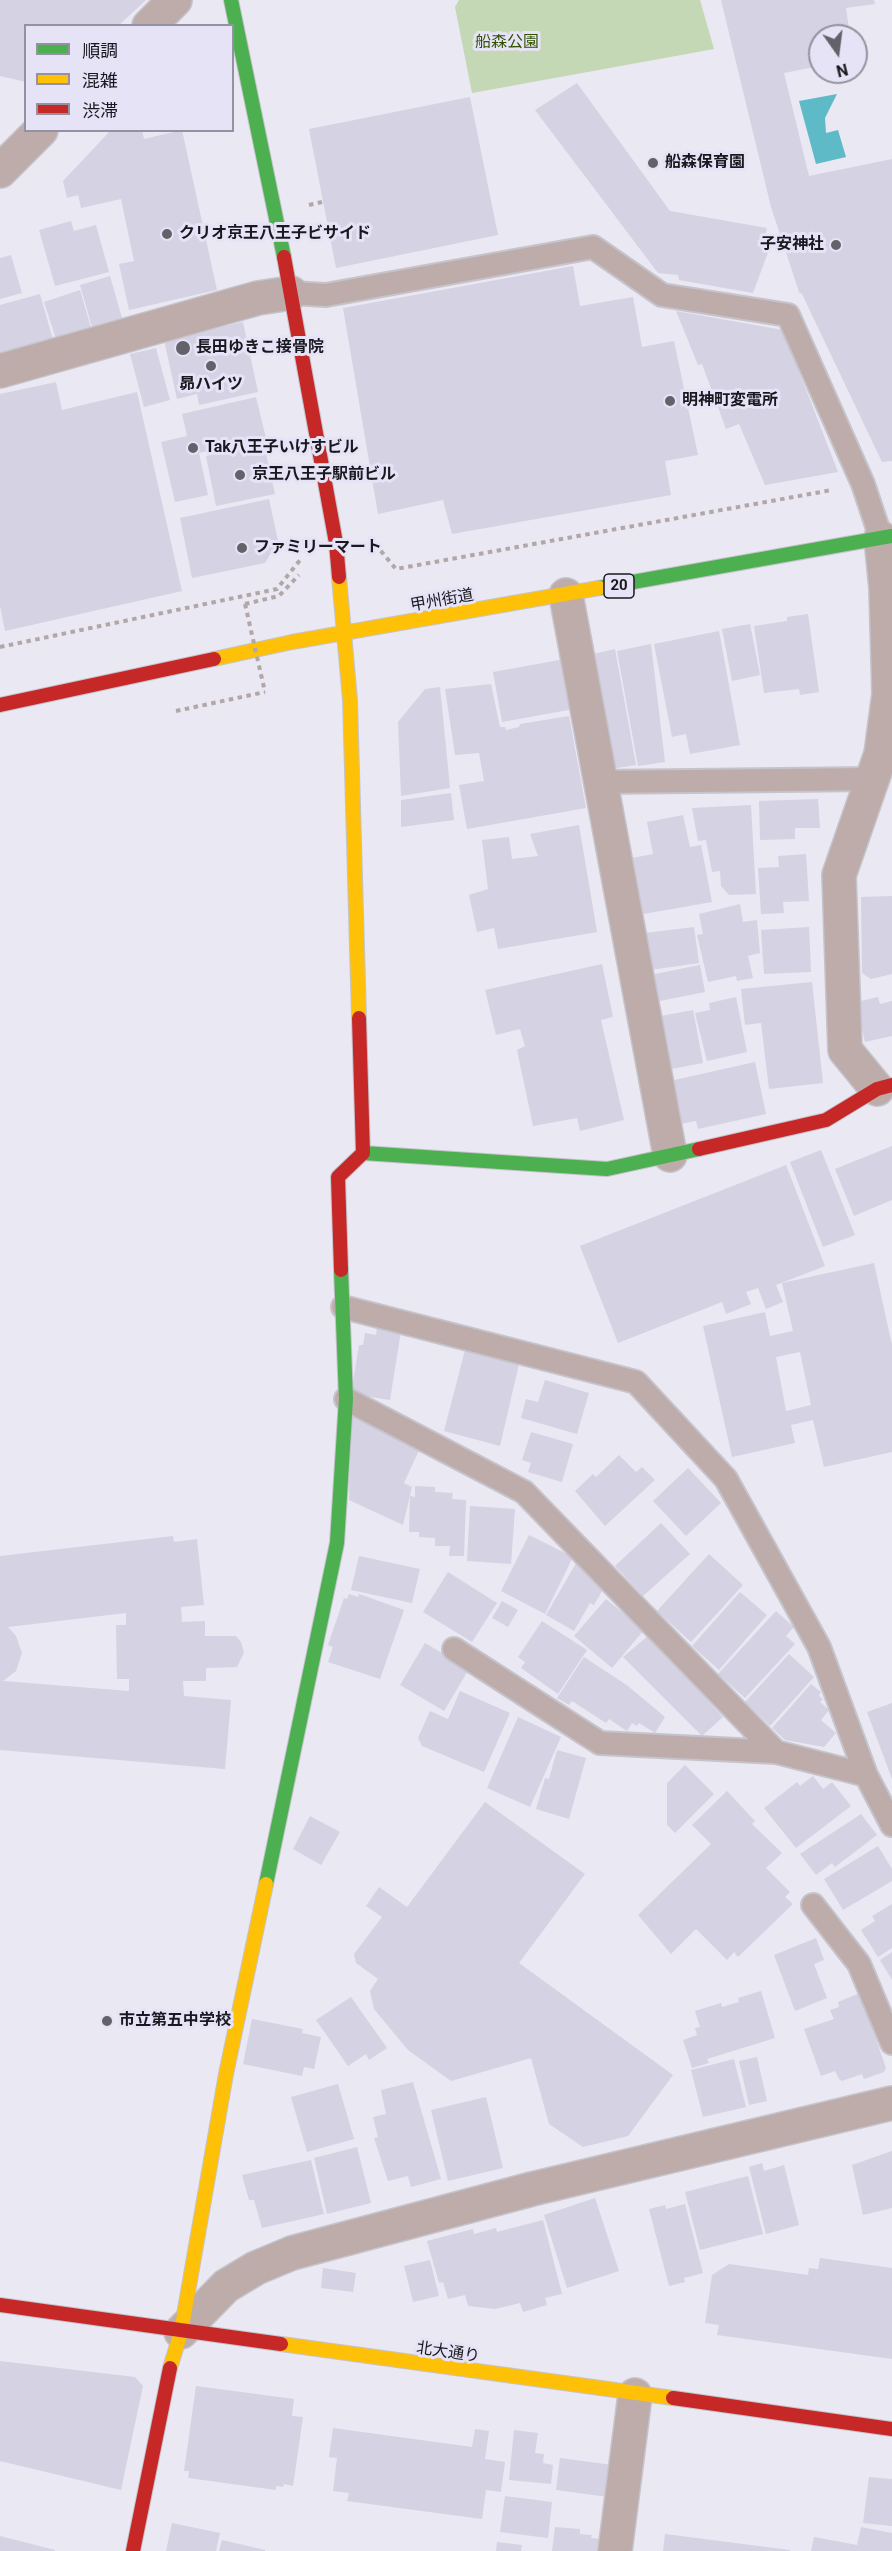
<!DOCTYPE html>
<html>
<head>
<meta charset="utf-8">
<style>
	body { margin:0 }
	#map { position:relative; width:892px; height:2551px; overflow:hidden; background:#eae8f2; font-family:Roboto,"Noto Sans JP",sans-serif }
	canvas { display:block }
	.legend { position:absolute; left:24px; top:24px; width:210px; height:108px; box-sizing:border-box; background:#e6e3f7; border:2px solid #9492a1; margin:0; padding:8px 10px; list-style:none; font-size:18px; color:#1a181f }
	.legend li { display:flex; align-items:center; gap:12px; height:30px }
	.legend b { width:30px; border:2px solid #9492a1 }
	.north { position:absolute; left:808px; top:24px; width:60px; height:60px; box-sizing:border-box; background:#e6e3f7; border:2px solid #9492a1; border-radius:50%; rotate:166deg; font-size:16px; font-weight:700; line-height:24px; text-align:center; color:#1a181f }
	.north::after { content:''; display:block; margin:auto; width:21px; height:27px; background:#636169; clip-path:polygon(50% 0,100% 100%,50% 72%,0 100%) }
</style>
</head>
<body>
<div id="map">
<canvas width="892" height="2551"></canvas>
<ul class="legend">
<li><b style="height:8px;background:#4caf50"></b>順調</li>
<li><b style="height:8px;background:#ffc107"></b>混雑</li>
<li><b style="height:8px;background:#c62828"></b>渋滞</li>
</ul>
<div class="north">N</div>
</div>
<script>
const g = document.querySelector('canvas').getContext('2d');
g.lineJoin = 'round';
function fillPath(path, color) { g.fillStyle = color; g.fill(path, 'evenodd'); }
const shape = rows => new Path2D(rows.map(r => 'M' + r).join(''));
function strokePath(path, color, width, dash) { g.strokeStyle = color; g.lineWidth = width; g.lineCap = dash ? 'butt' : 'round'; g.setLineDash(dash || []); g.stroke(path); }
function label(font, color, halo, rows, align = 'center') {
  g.font = font + ' Roboto,"Noto Sans JP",sans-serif'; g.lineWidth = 6; g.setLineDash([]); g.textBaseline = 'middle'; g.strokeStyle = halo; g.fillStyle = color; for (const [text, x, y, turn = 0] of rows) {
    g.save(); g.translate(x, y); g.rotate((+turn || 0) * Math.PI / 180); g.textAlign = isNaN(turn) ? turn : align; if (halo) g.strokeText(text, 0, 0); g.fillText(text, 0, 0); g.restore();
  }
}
fillPath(shape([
	[459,0,700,0,714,49,472,93,455,7]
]), '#c4d8b5');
fillPath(shape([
	[837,94,825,118,826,133,838,130,846,157,816,164,799,101]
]), '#5dbac6');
fillPath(shape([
	[0,0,146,0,118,26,26,26,26,82,0,76],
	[721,0,874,0,875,4,846,8,850,36,820,36,820,66,784,73,809,176,892,159,892,461,882,462,802,294,799,292,771,207],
	[577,83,670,211,767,228,763,245,770,247,753,293,679,280,678,275,658,273,535,110],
	[470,97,498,235,336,268,309,129],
	[111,130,142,130,144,139,182,130,217,290,129,310,119,264,134,261,121,199,81,208,78,195,67,198,63,181],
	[71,221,74,231,96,225,109,272,55,286,39,230],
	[11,255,22,293,0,299,0,258],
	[573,266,580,306,633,297,642,347,674,341,698,455,665,461,671,495,452,534,443,500,378,514,343,308],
	[110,276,122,318,92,327,80,285],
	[80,290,92,331,57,342,44,302],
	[40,294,53,340,0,355,0,305],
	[676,311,783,330,838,472,765,485,739,424,726,429,702,364,698,365],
	[243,322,258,392,199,405,197,394,177,399,164,340],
	[156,348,170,400,144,407,130,354],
	[56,382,62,410,137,392,182,591,5,631,0,606,0,394],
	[256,397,266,438,199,453,208,495,175,502,161,442,187,436,182,414],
	[264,444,275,494,216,506,206,456],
	[269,499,278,541,265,563,192,578,180,518],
	[808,614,819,692,800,695,799,689,764,693,754,626,787,621,787,617],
	[750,624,760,675,732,681,722,629],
	[719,631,740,745,690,754,686,734,672,737,654,644],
	[651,644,665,762,638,766,617,651],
	[615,649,636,765,617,768,608,762,589,655],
	[565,659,574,709,502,722,493,672],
	[491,684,500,727,505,727,506,730,519,727,520,724,569,716,586,808,467,829,459,785,484,781,479,753,455,755,445,689],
	[440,687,450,788,401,796,398,722,425,689],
	[451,793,454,820,401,827,401,800],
	[818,799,820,828,795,828,795,839,760,840,759,801],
	[751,805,756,894,729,895,721,886,720,871,712,872,706,840,698,841,692,808],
	[683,815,690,847,701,845,712,902,638,915,627,859,653,854,647,822],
	[579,825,597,932,498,949,494,928,477,932,469,895,488,889,482,840,509,837,512,859,538,856,530,834],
	[806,854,809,901,783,902,784,913,761,914,758,868,779,867,778,856],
	[892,896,892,974,871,979,862,973,861,897],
	[740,904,743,922,757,920,760,953,748,956,753,978,737,981,736,976,708,982,697,935,703,934,699,914],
	[694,927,699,963,650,970,645,933],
	[809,927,811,972,764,974,761,930],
	[602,964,613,1017,601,1020,624,1120,580,1131,577,1118,533,1126,517,1050,525,1046,520,1029,496,1035,485,990],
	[700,965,705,992,655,1002,650,975],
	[812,982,823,1083,769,1089,761,1023,745,1025,741,989],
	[736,997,747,1052,707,1061,695,1013,710,1010,709,1003],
	[878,997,880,1004,892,1001,892,1036,865,1042,856,1002],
	[693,1010,703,1063,666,1070,656,1017],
	[755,1062,766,1114,698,1129,696,1121,680,1124,670,1081],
	[892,1146,892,1200,854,1216,835,1169],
	[821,1150,855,1235,823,1247,790,1162],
	[786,1165,825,1266,776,1285,783,1302,766,1309,758,1288,746,1292,751,1304,726,1314,722,1302,618,1343,580,1246],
	[874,1263,892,1345,892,1452,824,1467,813,1420,791,1425,795,1443,732,1457,703,1326,765,1312,770,1336,793,1331,782,1283],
	[800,1352,811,1405,786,1411,776,1357],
	[377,1327,401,1331,390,1400,351,1394,359,1345,363,1345,365,1333,376,1335],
	[465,1350,519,1364,500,1446,444,1431],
	[545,1380,589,1393,577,1434,521,1418,526,1399,538,1402],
	[350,1416,420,1448,404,1483,412,1487,403,1525,349,1500],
	[531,1432,573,1444,562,1482,528,1472,531,1463,522,1460],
	[619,1455,636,1472,642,1467,655,1480,605,1526,575,1491,593,1474,596,1477],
	[688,1468,721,1503,686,1536,653,1501],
	[415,1486,435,1487,435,1492,453,1493,452,1499,466,1500,464,1556,449,1556,450,1546,435,1546,435,1538,419,1537,419,1532,409,1532,410,1496,415,1497],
	[470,1506,515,1509,511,1564,467,1561],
	[661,1523,690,1554,643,1596,615,1566],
	[529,1535,573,1557,545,1614,501,1591],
	[173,1536,174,1542,197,1539,204,1605,181,1607,182,1622,205,1621,205,1636,236,1636,241,1642,244,1653,237,1667,206,1668,206,1681,183,1681,184,1696,231,1700,225,1769,0,1750,0,1556],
	[126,1613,126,1625,116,1625,117,1679,129,1679,129,1691,3,1681,16,1671,22,1653,16,1636,8,1627],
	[709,1554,743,1585,691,1642,657,1611],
	[359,1556,420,1569,412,1603,351,1590],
	[579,1558,605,1586,594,1605,590,1603,574,1631,546,1615],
	[448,1572,497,1603,472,1642,423,1612],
	[740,1592,767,1615,719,1670,692,1646],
	[349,1594,358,1597,359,1594,404,1610,380,1679,328,1662,333,1647,328,1645,344,1598,347,1599],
	[606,1599,644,1630,612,1668,574,1636],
	[502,1601,518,1610,508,1627,492,1618],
	[776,1611,794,1627,786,1636,795,1644,745,1698,718,1674],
	[542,1621,587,1650,558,1694,521,1668,525,1662,518,1657],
	[649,1635,723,1717,702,1736,623,1657],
	[425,1643,469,1669,444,1711,400,1685],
	[789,1654,814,1677,770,1726,745,1702],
	[584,1657,628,1686,665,1717,655,1733,639,1723,637,1726,632,1723,627,1731,609,1719,606,1723,572,1701,569,1705,557,1698],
	[811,1684,821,1692,819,1696,823,1699,820,1702,829,1710,821,1720,836,1733,824,1747,785,1740,772,1728],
	[460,1691,510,1713,484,1772,422,1746,418,1738,430,1711,448,1719],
	[892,1703,892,1779,867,1712],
	[518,1717,561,1737,530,1807,487,1788],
	[557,1750,586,1758,569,1819,536,1809,545,1778,549,1779],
	[685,1765,714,1794,675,1833,667,1825,667,1783],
	[813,1776,823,1789,832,1782,851,1806,796,1848,764,1808,797,1782,800,1786],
	[727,1791,755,1821,752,1824,782,1853,766,1868,790,1892,785,1897,793,1904,738,1957,734,1952,727,1960,696,1929,671,1954,638,1915,711,1844,692,1825],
	[485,1802,585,1874,519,1963,673,2075,628,2136,583,2147,549,2124,531,2058,451,2081,408,2050,374,2009,370,1991,378,1979,356,1963,354,1954,382,1917,366,1906,379,1887,407,1907],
	[861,1814,877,1835,835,1867,832,1863,816,1875,800,1854],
	[310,1816,340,1832,321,1865,293,1849],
	[878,1846,892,1869,892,1881,843,1910,824,1879],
	[892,1904,892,1948,878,1957,861,1930,875,1921,872,1916],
	[816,1938,824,1960,814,1964,827,1998,795,2011,774,1955],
	[892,1952,892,1980,880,1960],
	[761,1991,775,2038,707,2059,709,2063,692,2068,683,2040,697,2035,695,2028,700,2027,695,2011,721,2003,722,2007,739,2002,738,1998],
	[860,1993,886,2068,884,2072,864,2079,862,2074,842,2081,839,2079,835,2071,821,2076,804,2029,834,2019,830,2010,839,2007,838,2002],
	[351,1997,387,2048,369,2060,366,2054,348,2066,316,2020],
	[252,2019,303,2029,302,2033,321,2037,314,2069,304,2067,302,2076,243,2064],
	[757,2057,767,2101,749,2105,739,2061],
	[734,2059,746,2107,703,2117,691,2070],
	[413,2082,441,2179,411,2187,408,2176,388,2181,374,2138,378,2137,373,2117,386,2114,381,2090],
	[338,2084,354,2139,307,2152,291,2097],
	[486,2097,503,2168,448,2181,431,2110],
	[357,2147,371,2203,327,2214,314,2158],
	[892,2151,892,2208,863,2215,852,2165],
	[311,2160,324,2214,262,2228,254,2200,249,2200,242,2175],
	[762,2163,764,2171,784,2165,799,2225,766,2234,749,2167],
	[748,2176,763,2234,700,2250,685,2192],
	[595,2198,619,2271,567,2288,544,2215],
	[685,2204,703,2273,684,2278,685,2282,669,2286,649,2209,665,2205,666,2209],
	[543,2220,562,2294,545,2298,547,2305,523,2312,520,2303,495,2309,468,2306,465,2295,448,2299,443,2282,439,2283,427,2241,473,2229,474,2234,496,2228,497,2232],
	[820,2258,892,2268,892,2359,717,2335,719,2325,705,2323,712,2275,729,2264,808,2275,809,2268,818,2269],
	[430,2260,439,2296,413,2302,404,2266],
	[323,2268,356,2273,353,2292,321,2288],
	[0,2361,135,2377,143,2386,121,2490,0,2461],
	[196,2386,294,2399,292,2416,303,2417,293,2486,284,2484,283,2487,276,2486,276,2490,188,2478,189,2471,184,2471],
	[333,2428,472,2447,475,2429,489,2431,485,2459,505,2462,501,2492,486,2490,482,2519,347,2501,349,2493,333,2491,337,2458,329,2457],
	[514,2430,538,2433,535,2453,544,2454,543,2463,553,2465,551,2484,509,2480],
	[560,2458,613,2465,608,2497,556,2490],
	[869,2477,892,2479,892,2526,863,2523],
	[505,2496,552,2502,548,2538,500,2532],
	[172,2523,220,2533,216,2551,166,2551],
	[555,2527,580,2529,580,2534,592,2535,591,2538,601,2539,599,2551,552,2551],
	[861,2527,892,2533,892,2551,811,2551,814,2537,857,2545],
	[665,2534,790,2550,790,2551,663,2551],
	[0,2536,55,2550,55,2551,0,2551],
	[222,2540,265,2550,265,2551,219,2551],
	[497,2542,522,2545,521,2551,496,2551]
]), '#d5d2e3');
const lane = shape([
	[291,293,326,295,593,247,662,295,788,315,863,484,881,538],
	[599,782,872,779],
	[343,1307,636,1382,726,1479,819,1647,866,1775],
	[346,1399,524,1492,776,1752,866,1775,892,1825],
	[454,1649,600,1743,776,1752],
	[813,1905,859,1964,892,2043]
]);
const street = shape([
	[149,26,175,0],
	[0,171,41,130],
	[0,371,258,298,291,293],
	[566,595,670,1155],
	[877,1089,845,1050,839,875,881,754,889,694,886,588,881,538],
	[181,2332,226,2286,256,2268,292,2253,532,2189,892,2103],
	[615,2551,635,2395]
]);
const fast = shape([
	[231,0,284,257],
	[599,588,892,536],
	[363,1153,607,1169,699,1149],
	[266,1884,337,1543,346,1399,341,1270]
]);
const slow = shape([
	[339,577,350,700,359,1018],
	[214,659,292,642,599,588],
	[281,2344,673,2398],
	[170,2368,181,2332,226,2074,266,1884]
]);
const jam = shape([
	[284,257,336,543,339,577],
	[0,705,214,659],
	[699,1149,826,1120,877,1089,892,1085],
	[341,1270,338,1177,363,1153,359,1018],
	[0,2305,281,2344],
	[673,2398,892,2429],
	[133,2551,170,2368]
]);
strokePath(lane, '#c5c3cb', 26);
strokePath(street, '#c5c3cb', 36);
strokePath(fast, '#c5c3cb', 16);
strokePath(slow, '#c5c3cb', 16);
strokePath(jam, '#c5c3cb', 16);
strokePath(shape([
	[309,205,322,202],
	[375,544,396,569,832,490],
	[245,604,279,596,299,575],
	[0,647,277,589,300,560],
	[176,711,265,692]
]), '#b1a7a7', 4, [4.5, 4.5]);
strokePath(lane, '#bdaca9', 22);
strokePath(street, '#bdaca9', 33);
strokePath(fast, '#4caf50', 14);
strokePath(slow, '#ffc107', 14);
strokePath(jam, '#c62828', 14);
strokePath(shape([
	[245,604,265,692]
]), '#b1a7a7', 4, [4.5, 4.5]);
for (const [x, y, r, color] of [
	[653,163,6,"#636169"],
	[167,234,6,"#636169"],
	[836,245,6,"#636169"],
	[183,348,8,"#636169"],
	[211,366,6,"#636169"],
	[670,401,6,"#636169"],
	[193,448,6,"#636169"],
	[240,475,6,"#636169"],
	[242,548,6,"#636169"],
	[107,2021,6,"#636169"]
]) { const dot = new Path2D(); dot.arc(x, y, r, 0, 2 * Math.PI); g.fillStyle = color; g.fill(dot); strokePath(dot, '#e6e3f7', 2); }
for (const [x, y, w] of [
	[619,586,30]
]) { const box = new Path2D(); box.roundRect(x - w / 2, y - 12, w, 24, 4.5); g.fillStyle = '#e6e3f7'; g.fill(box); strokePath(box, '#1a181f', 1.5); }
label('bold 15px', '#1a181f', null, [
	["20",619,586]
]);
label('16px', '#315100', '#e6e3f7', [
	["船森公園",507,43]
]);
label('bold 16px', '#1a181f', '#e6e3f7', [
	["船森保育園",665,163],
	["クリオ京王八王子ビサイド",179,234],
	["子安神社",824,245,"right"],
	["長田ゆきこ接骨院",196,348],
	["昴ハイツ",211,385,"center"],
	["明神町変電所",682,401],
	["Tak八王子いけすビル",205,448],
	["京王八王子駅前ビル",252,475],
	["ファミリーマート",254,548],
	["市立第五中学校",119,2021]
], 'left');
label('16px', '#1a181f', '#e6e3f7', [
	["甲州街道",442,601,-10],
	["北大通り",448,2353,8]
]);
</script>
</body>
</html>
